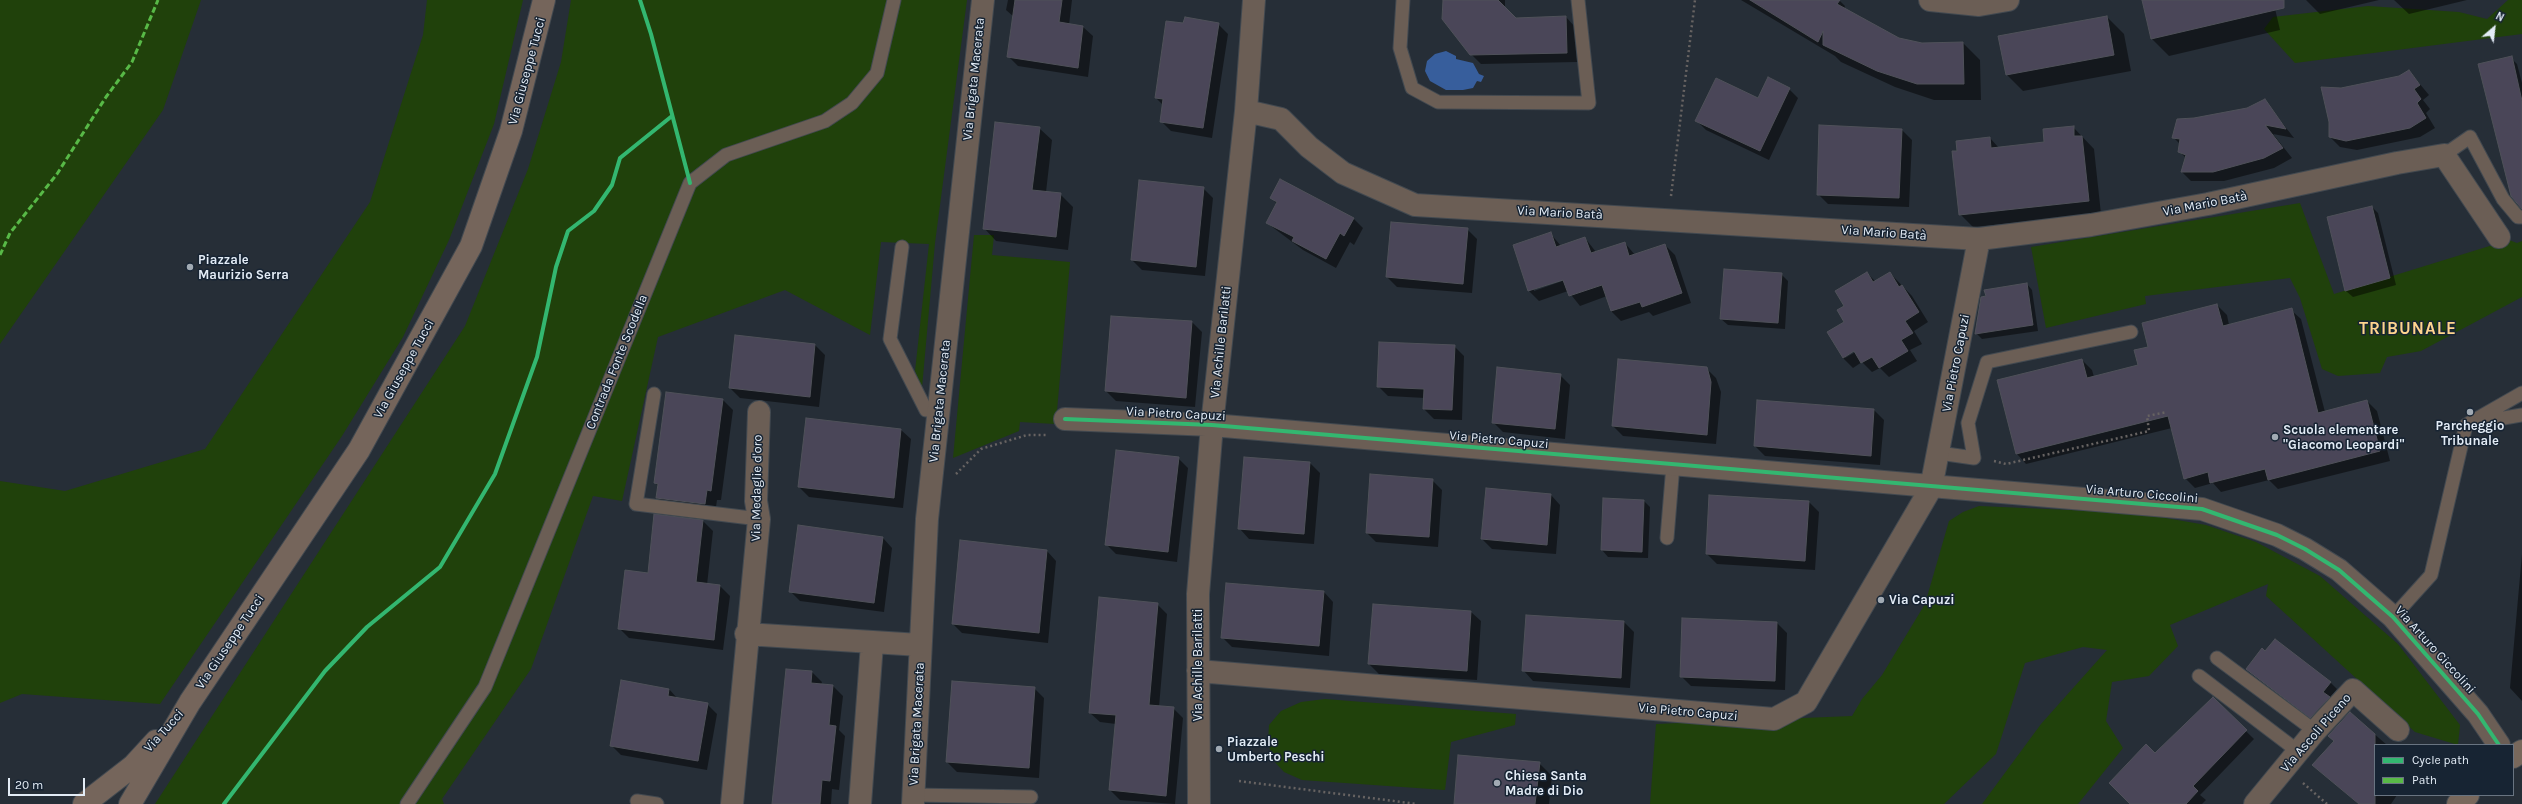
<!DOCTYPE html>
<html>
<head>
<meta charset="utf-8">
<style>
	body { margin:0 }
	#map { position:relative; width:2522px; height:804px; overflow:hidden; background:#262e37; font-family:Karla,sans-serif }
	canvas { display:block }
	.legend { position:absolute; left:2374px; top:744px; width:140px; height:52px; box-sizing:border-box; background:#172433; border:1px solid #697481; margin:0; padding:5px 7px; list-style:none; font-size:12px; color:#e3ecf6 }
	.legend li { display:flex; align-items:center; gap:8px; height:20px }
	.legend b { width:20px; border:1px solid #697481 }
	.north { position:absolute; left:2474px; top:8px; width:40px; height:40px; -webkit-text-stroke:3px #172433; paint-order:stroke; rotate:28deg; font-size:11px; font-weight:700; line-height:16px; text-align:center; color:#e3ecf6 }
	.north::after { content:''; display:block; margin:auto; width:14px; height:18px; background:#e3ecf6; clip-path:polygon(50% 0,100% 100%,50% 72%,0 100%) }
	.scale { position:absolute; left:8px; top:778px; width:77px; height:18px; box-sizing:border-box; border:2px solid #e3ecf6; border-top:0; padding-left:5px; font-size:12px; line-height:14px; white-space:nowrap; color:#e3ecf6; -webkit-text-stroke:3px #172433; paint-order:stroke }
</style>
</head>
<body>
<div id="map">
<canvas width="2522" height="804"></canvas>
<ul class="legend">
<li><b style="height:5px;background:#33b770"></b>Cycle path</li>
<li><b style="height:5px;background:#58b947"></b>Path</li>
</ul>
<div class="north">N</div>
<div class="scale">20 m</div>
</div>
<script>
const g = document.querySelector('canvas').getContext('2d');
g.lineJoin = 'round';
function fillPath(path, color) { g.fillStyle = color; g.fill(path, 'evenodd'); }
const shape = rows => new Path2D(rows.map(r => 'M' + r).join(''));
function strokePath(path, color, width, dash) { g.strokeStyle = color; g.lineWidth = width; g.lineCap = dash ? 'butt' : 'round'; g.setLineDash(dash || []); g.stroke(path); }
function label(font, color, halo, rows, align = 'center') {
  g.font = font + ' Karla,sans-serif'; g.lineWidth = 3; g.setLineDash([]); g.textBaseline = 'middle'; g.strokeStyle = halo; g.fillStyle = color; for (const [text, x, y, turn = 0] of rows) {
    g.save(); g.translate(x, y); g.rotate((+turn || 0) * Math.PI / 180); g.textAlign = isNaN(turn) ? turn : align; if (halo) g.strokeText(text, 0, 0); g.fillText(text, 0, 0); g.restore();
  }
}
fillPath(shape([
	[0,0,201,0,163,110,0,344],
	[427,0,523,0,494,124,449,240,403,337,342,436,160,704,22,694,0,703,0,481,65,491,205,449,370,202,423,35],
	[571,0,967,0,935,243,922,388,915,371,929,244,881,242,870,335,785,290,658,337,622,501,593,496,531,669,442,799,444,804,155,804,465,326,528,169,561,62],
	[2508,0,2522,0,2522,34,2295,63,2264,29,2273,17,2368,6,2459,12,2487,19],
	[2300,203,2334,294,2509,240,2517,243,2522,241,2522,297,2421,351,2387,357,2380,373,2338,376,2322,369,2300,298,2290,278,2145,296,2146,304,2046,328,2031,247],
	[974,235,994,235,992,255,1070,262,1057,411,1055,424,1020,422,1019,431,953,458],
	[1979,506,2137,513,2206,525,2256,542,2320,576,2398,644,2460,725,2458,745,2415,732,2266,596,2268,584,2170,625,2178,646,2149,676,2112,682,2106,721,2123,748,2078,804,1982,804,2041,724,2107,650,2083,647,2025,663,1996,754,1944,804,1650,804,1656,724,1852,716,1862,699,1882,675,1925,604,1949,521,1963,512],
	[1325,699,1516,714,1515,725,1451,742,1445,790,1302,780,1284,772,1273,760,1268,743,1269,725,1281,711,1301,702]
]), '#20410b');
fillPath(shape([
	[1446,51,1456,56,1456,59,1473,63,1479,74,1484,76,1481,82,1477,81,1473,88,1463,90,1446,90,1430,81,1425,71,1427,61,1435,54]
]), '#375e9c');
fillPath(shape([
	[1008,0,1072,0,1069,25,1083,27,1093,36,1088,77,1018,66,1008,56,1014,17,1006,10],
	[1444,0,1505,0,1505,8,1516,19,1566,17,1575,27,1577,62,1481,64,1471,54],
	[1741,0,1839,0,1845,6,1844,9,1898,39,1922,44,1963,43,1980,60,1981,100,1934,100,1895,87,1841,62,1835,56],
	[2143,0,2273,0,2280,30,2169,56,2152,39],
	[2306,0,2379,0,2320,14],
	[2394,0,2467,0,2409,14],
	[2107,17,2124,34,2131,71,2023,91,2006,74],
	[1218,24,1228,34,1212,138,1171,131,1161,121,1163,105,1156,98,1184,25],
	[2511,58,2517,64,2522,83,2522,201],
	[2409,71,2429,95,2423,100,2430,109,2426,113,2435,128,2420,137,2357,150,2340,147,2330,137,2341,89,2399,77],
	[1789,89,1798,98,1769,160,1706,130,1697,121],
	[2265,101,2294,138,2273,134,2292,158,2274,168,2224,181,2191,181,2182,172,2186,158,2179,151,2180,144,2173,137],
	[2073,127,2094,149,2101,214,1973,227,1960,214,1958,151,1990,138,1999,148,2045,143],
	[1039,128,1052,140,1046,192,1060,194,1073,207,1068,250,996,241,984,228],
	[1902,130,1912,140,1909,207,1828,204,1818,194],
	[1203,188,1213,198,1205,276,1142,270,1132,260],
	[1272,198,1353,218,1363,228,1354,245,1350,242,1336,268,1303,250,1267,223,1277,204],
	[2372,207,2378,213,2396,285,2353,297,2346,291,2328,218],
	[1467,229,1477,239,1472,293,1397,287,1387,277],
	[1550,233,1561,246,1585,238,1596,252,1625,243,1635,255,1665,245,1675,255,1691,303,1653,316,1649,312,1621,321,1611,311,1607,296,1580,306,1568,291,1539,301,1529,291,1514,245],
	[1568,277,1568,279,1534,291,1534,289],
	[1867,273,1875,281,1890,273,1912,296,1928,322,1914,331,1922,344,1910,350,1917,361,1889,377,1880,368,1872,372,1862,362,1853,368,1843,358,1828,332,1846,322,1845,306],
	[1858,348,1859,350,1845,358,1845,356],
	[1781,274,1788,281,1785,329,1728,325,1721,319],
	[2027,284,2032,290,2038,331,1982,339,1976,333],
	[2217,305,2227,315,2229,325,2291,310,2301,319,2325,412,2367,401,2377,411,2390,461,2278,489,2269,480,2221,492,2213,483,2195,488,2185,478,2172,428,2026,464,2017,454,2082,360,2092,370,2094,377,2139,366,2149,348],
	[1192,322,1202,332,1195,407,1116,401,1106,391],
	[815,345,825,355,819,407,740,398,730,388],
	[1454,346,1464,356,1462,420,1434,419,1424,409,1425,398,1388,396,1378,386],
	[1706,368,1716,378,1721,392,1716,444,1623,436,1613,426],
	[1560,375,1570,385,1565,439,1503,432,1493,422],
	[667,393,723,400,733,410,721,500,717,500,715,514,667,508,657,498,659,487,655,483],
	[1758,401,1874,410,1884,420,1880,465,1765,456,1755,446],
	[901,430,911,439,903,508,809,497,799,487],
	[1178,458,1188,468,1177,562,1116,554,1106,544],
	[1310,463,1320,473,1314,544,1249,539,1240,529],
	[1432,480,1442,490,1438,547,1376,542,1367,533],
	[1551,495,1560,505,1556,554,1492,549,1482,539],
	[1604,499,1644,501,1650,507,1648,558,1608,557,1602,550],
	[1809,502,1819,512,1815,570,1717,564,1707,554],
	[655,515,703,521,713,531,707,585,720,586,730,596,723,650,629,638,619,628,648,574],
	[883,538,892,548,884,612,800,601,790,591],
	[1047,551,1056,561,1048,643,962,633,953,624],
	[2522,554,2522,701,2510,688],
	[1324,592,1333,602,1329,656,1232,647,1222,637],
	[1157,604,1167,614,1159,707,1173,708,1183,718,1175,804,1120,800,1110,790,1116,724,1100,722,1090,713],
	[1471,612,1481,621,1477,680,1379,674,1369,664],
	[1624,622,1634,632,1630,688,1533,681,1524,671],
	[1777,623,1787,633,1785,690,1691,686,1681,676],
	[2265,653,2330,682,2337,689,2330,698,2336,704,2317,723,2247,669],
	[787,670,812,672,822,682,821,685,833,686,843,696,839,730,845,736,839,790,832,789,831,804,773,804],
	[1034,688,1044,698,1039,778,957,772,947,762],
	[669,689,677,698,707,704,717,714,707,770,621,755,611,745],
	[2213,699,2254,739,2200,795,2206,800,2202,804,2131,804,2155,754],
	[2350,713,2387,745,2375,745,2375,795,2397,795,2391,804,2359,804,2314,765,2334,741],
	[1539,763,1552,776,1549,804,1455,804]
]), '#0007');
const building = shape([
	[1015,0,1062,0,1059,22,1083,26,1078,68,1007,57,1015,0],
	[1443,0,1498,0,1516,18,1566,16,1567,53,1470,55,1442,19,1443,0],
	[1750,0,1840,0,1837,4,1899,38,1922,43,1963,42,1964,84,1917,84,1877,71,1823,45,1823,31,1818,42,1750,0],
	[2142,0,2284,0,2284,8,2151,39,2142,0],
	[2107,16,2114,55,2006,75,1998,36,2107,16],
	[1185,17,1219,23,1203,128,1160,122,1163,99,1155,98,1166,21,1183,23,1185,17],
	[2512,56,2522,101,2522,209,2511,196,2478,64,2512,56],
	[2409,70,2420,85,2414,89,2421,99,2417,103,2426,118,2410,128,2346,141,2329,137,2329,122,2321,87,2341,88,2399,76,2409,70],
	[1768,77,1790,88,1760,151,1695,121,1716,78,1758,98,1768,77],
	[2265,99,2286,129,2265,125,2283,148,2264,158,2213,172,2181,172,2186,155,2178,152,2180,139,2172,138,2177,119,2194,118,2247,108,2265,99],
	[995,122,1040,127,1032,190,1061,193,1056,237,983,229,995,122],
	[1819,125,1902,129,1899,198,1817,195,1819,125],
	[2074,126,2074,136,2082,136,2089,201,1959,215,1952,151,1957,151,1956,141,1990,137,1991,148,2044,142,2043,129,2074,126],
	[1280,179,1354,218,1344,236,1340,233,1326,259,1292,241,1294,237,1266,223,1277,202,1270,198,1280,179],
	[1139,180,1204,187,1196,267,1131,260,1139,180],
	[2372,206,2390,278,2345,291,2327,217,2372,206],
	[1391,222,1468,228,1463,284,1386,277,1391,222],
	[1551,232,1556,247,1585,237,1591,253,1625,242,1629,256,1665,244,1682,293,1642,307,1640,302,1611,311,1602,285,1569,296,1563,280,1528,291,1513,245,1551,232],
	[1724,269,1782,273,1778,323,1720,319,1724,269],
	[1867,272,1873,282,1890,272,1899,287,1902,285,1919,312,1905,321,1913,333,1901,340,1908,351,1879,368,1872,357,1861,363,1854,351,1843,358,1827,332,1844,322,1837,310,1844,306,1835,291,1867,272],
	[2027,283,2033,325,1975,334,1981,297,1986,296,1984,290,2027,283],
	[2217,304,2223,326,2292,308,2318,413,2367,400,2380,451,2268,480,2265,469,2210,483,2208,472,2184,479,2168,416,2016,454,1997,380,2082,359,2087,378,2138,365,2134,350,2148,347,2142,323,2217,304],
	[1111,316,1192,321,1186,398,1105,391,1111,316],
	[735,335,815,344,810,397,729,388,735,335],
	[1379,342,1455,345,1452,410,1423,409,1424,389,1377,387,1379,342],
	[1618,359,1707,367,1711,382,1707,435,1612,426,1618,359],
	[1497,367,1561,374,1555,429,1492,423,1497,367],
	[666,392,723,399,711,491,707,490,705,504,656,498,658,484,654,483,666,392],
	[1757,400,1874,409,1871,456,1754,446,1757,400],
	[806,418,901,429,894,498,798,487,806,418],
	[1116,450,1179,457,1168,552,1105,545,1116,450],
	[1244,457,1310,462,1304,534,1238,529,1244,457],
	[1370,474,1433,479,1429,537,1366,533,1370,474],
	[1486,488,1551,494,1547,545,1481,539,1486,488],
	[1709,495,1809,501,1805,561,1706,554,1709,495],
	[1603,498,1644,500,1642,552,1601,550,1603,498],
	[654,514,703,520,696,582,720,585,714,640,618,629,625,570,648,573,654,514],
	[798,525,883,537,874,603,789,592,798,525],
	[960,540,1047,550,1039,633,952,624,960,540],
	[1226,583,1324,591,1319,646,1221,638,1226,583],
	[1099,597,1158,603,1149,705,1174,707,1166,796,1109,790,1116,715,1089,713,1099,597],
	[1373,604,1471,611,1467,671,1368,664,1373,604],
	[1526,615,1624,621,1621,678,1522,671,1526,615],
	[1682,618,1777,622,1775,681,1680,677,1682,618],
	[2275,639,2331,682,2323,692,2330,697,2310,718,2246,669,2262,648,2265,651,2275,639],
	[786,669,812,671,811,683,833,685,829,725,836,726,830,781,822,780,820,804,772,804,786,669],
	[621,680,669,689,668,696,708,703,698,761,610,746,621,680],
	[952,681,1035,687,1029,768,946,762,952,681],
	[2213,697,2247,730,2193,786,2198,791,2186,804,2130,804,2109,783,2146,744,2155,753,2213,697],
	[2350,712,2375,734,2375,804,2359,804,2312,765,2334,741,2328,736,2350,712],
	[1458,755,1540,762,1535,804,1454,804,1458,755]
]);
fillPath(building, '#4a4658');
strokePath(building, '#4f5159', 1);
const lane = shape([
	[1403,0,1400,48,1412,88,1438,102,1589,103,1578,0],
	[2444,155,2470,137,2503,199,2518,217,2522,217],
	[902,247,890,339,926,410,938,410],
	[654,394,636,504,759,519],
	[2475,423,2522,415],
	[1939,453,1974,458,1968,423,1987,362,2131,332],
	[1667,538,1673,465],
	[2393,617,2431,575,2466,425,2522,393],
	[2217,658,2315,731],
	[2199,676,2299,752],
	[913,795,1031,797],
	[637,801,657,804],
	[407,804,485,687,690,183,726,155,825,121,852,103,877,73,894,0]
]);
const street = shape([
	[1930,0,1979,5,2008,0],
	[1246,111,1281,119,1309,147,1343,173,1415,205,1979,239,2091,225,2208,204,2397,163,2444,155,2499,237],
	[1065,419,1212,425,2202,509,2277,535,2305,549,2339,570,2393,617,2478,714,2499,745],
	[746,634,920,645],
	[1198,671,1774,719,1806,702,1931,488,1979,239],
	[732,804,759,519,756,501,759,412],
	[860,804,872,644],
	[913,804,927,519,983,0],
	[1199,804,1198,594,1212,425,1246,111,1254,0],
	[2255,804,2315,731,2353,690,2398,730]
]);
const secondary = shape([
	[2513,757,2522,751],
	[2458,804,2468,795]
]);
const primary = shape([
	[84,804,133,766,156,741],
	[130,804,190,702,359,450,471,246,511,131,544,0]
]);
strokePath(lane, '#424950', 15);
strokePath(street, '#424950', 24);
strokePath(secondary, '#424950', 24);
strokePath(primary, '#424950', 24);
strokePath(shape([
	[1671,196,1695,0],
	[1994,461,2006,464,2149,431,2147,416,2167,412],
	[956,474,981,449,1027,435,1047,435],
	[1239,781,1417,804],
	[2303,783,2327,804]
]), '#676362', 2.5, [2, 3]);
strokePath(lane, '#6b5e55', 13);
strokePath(street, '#6b5e55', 22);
strokePath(secondary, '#78685c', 22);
strokePath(primary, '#75655b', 22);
strokePath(shape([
	[0,255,10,233,57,174,106,97,132,62,158,0]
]), '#58b947', 3, [6, 3]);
strokePath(shape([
	[640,0,651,34,690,183],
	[1065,419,1212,425,2202,509,2277,535,2305,549,2339,570,2393,617,2478,714,2499,745],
	[224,804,325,671,367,627,440,567,495,474,537,357,556,267,568,231,594,211,612,185,620,158,672,116]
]), '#33b770', 4);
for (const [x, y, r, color] of [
	[190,267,4,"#a1aab3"],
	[2470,412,4,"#a1aab3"],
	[2275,437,4,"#a1aab3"],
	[1881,600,4,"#a1aab3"],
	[1219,749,4,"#a1aab3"],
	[1497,783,4,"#a1aab3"]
]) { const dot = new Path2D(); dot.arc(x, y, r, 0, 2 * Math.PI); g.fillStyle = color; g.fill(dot); strokePath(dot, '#172433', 1.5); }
label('13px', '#e3ecf6', '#172433', [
	["Via Giuseppe Tucci",527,71,-75],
	["Via Brigata Macerata",974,79,-84],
	["Via Mario Batà",2205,204,-11],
	["Via Mario Batà",1560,213,3],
	["Via Mario Batà",1884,233,4],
	["Via Achille Barilatti",1221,342,-84],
	["Contrada Fonte Scodella",617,362,-68],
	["Via Pietro Capuzi",1956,363,-79],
	["Via Giuseppe Tucci",404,369,-61],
	["Via Brigata Macerata",940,401,-84],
	["Via Pietro Capuzi",1176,414,3],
	["Via Pietro Capuzi",1499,440,5],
	["Via Medaglie d'oro",757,488,-89],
	["Via Arturo Ciccolini",2142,494,5],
	["Via Giuseppe Tucci",230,642,-56],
	["Via Arturo Ciccolini",2435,650,48],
	["Via Achille Barilatti",1198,665,-90],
	["Via Pietro Capuzi",1688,712,5],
	["Via Brigata Macerata",917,724,-87],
	["Via Tucci",164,731,-48],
	["Via Ascoli Piceno",2316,733,-49]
]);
label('bold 13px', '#e3ecf6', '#172433', [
	["Piazzale",198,260],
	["Maurizio Serra",198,275],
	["Parcheggio",2470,426,"center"],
	["Tribunale",2470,441,"center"],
	["Scuola elementare",2283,430],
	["\"Giacomo Leopardi\"",2283,445],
	["Via Capuzi",1889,600],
	["Piazzale",1227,742],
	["Umberto Peschi",1227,757],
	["Chiesa Santa",1505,776],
	["Madre di Dio",1505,791]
], 'left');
g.letterSpacing = '1px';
label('bold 17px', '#fed48e', '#172433', [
	["TRIBUNALE",2408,329]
]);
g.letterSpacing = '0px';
</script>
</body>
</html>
